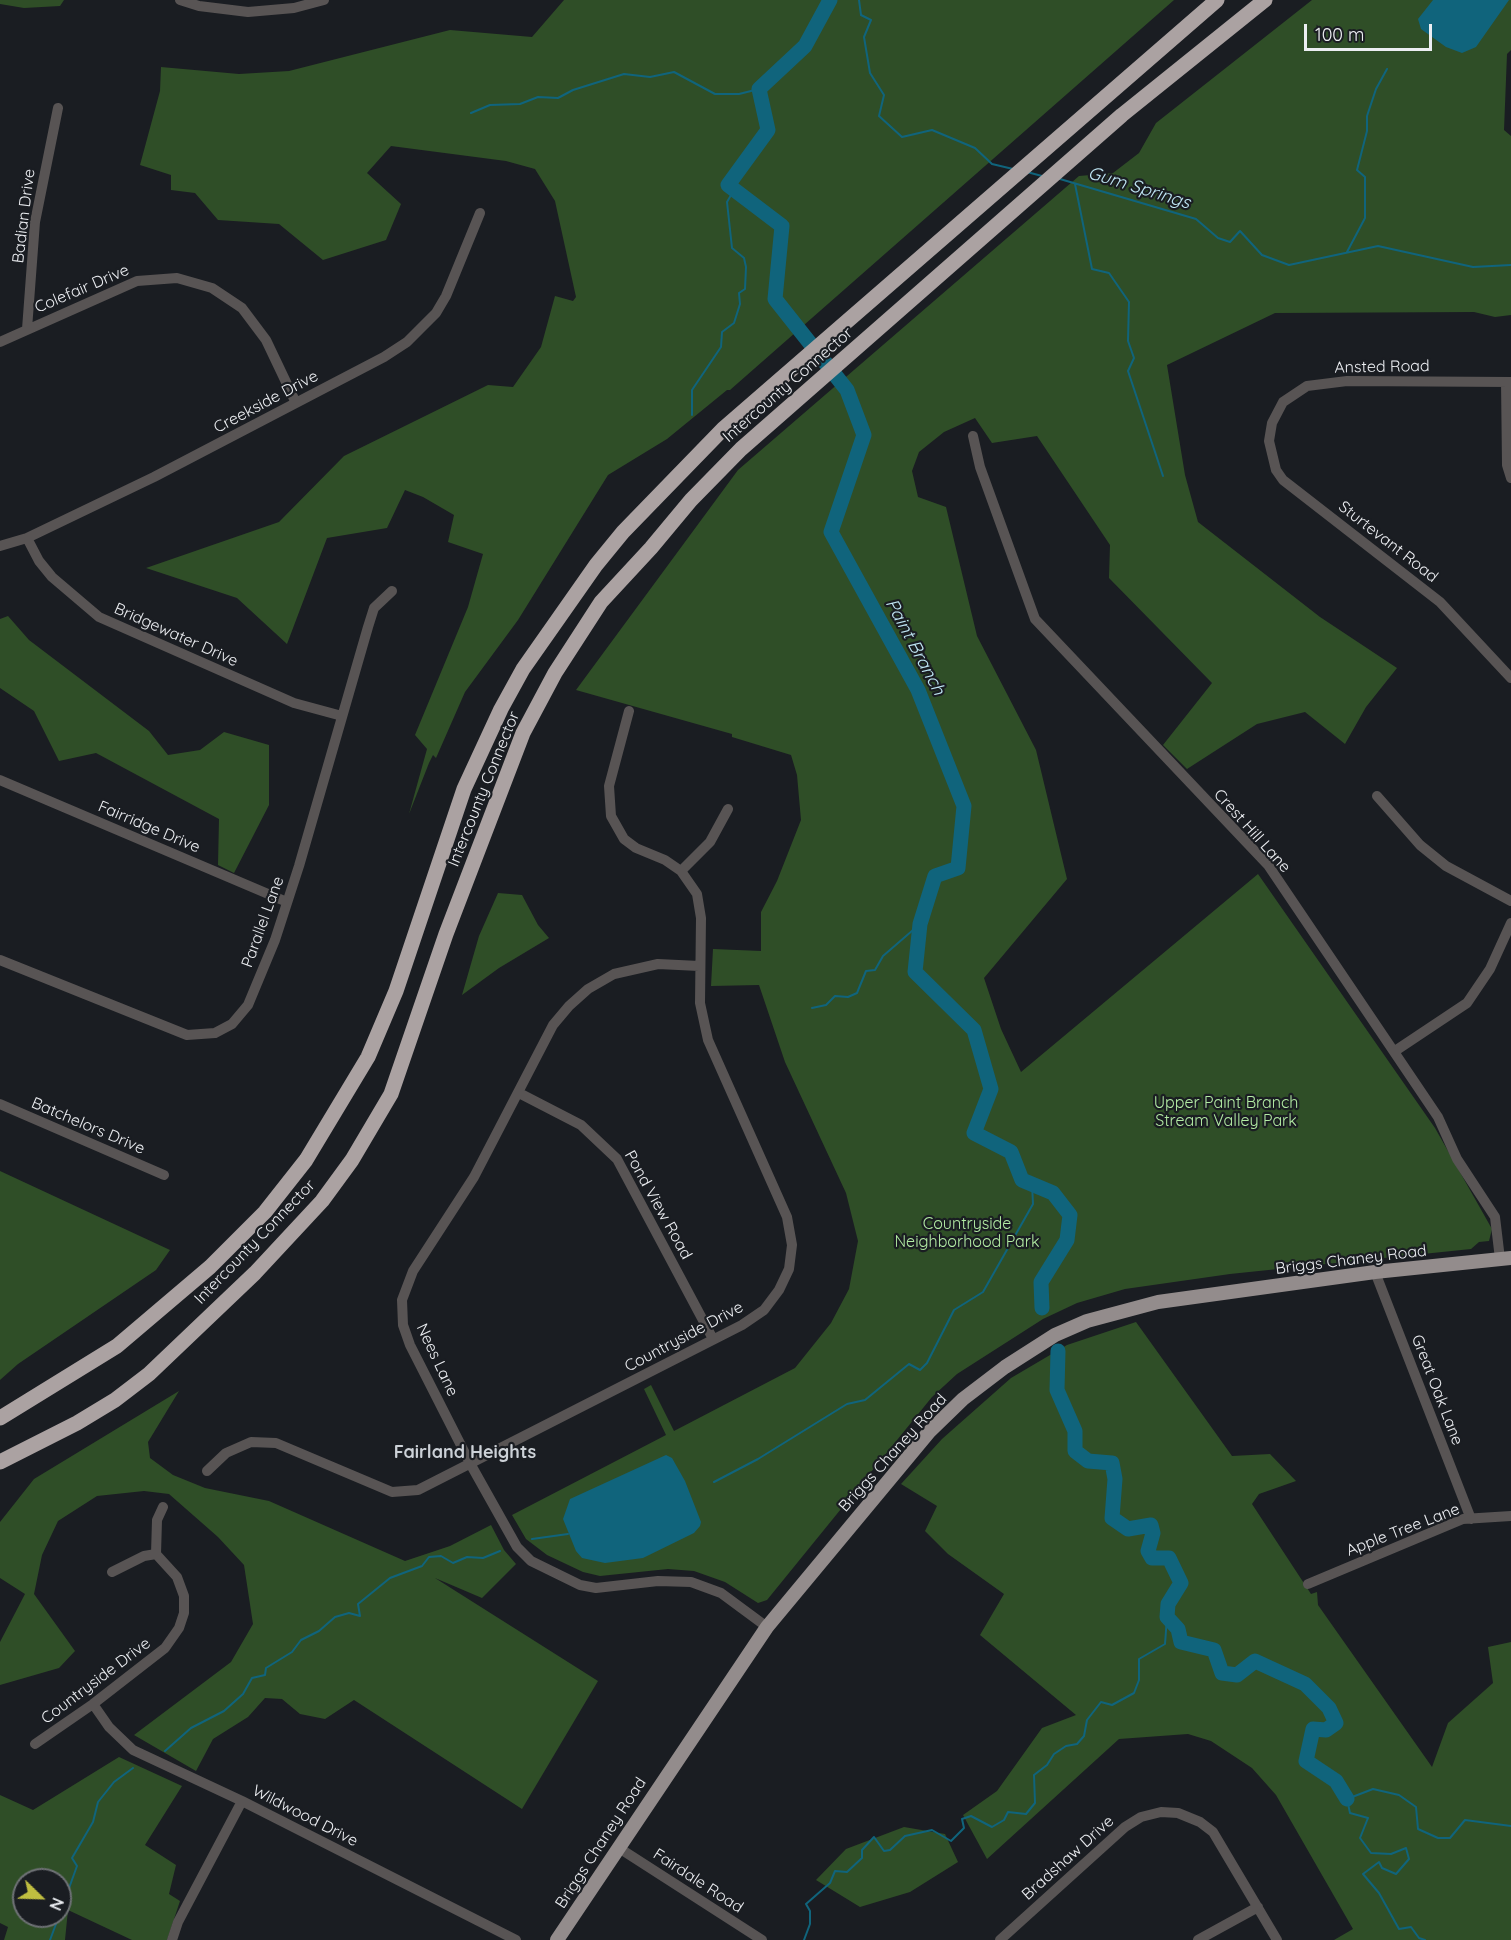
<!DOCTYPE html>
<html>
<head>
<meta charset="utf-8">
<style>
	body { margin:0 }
	#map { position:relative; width:1511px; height:1940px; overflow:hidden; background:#1a1d22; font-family:Quicksand,sans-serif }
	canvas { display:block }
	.north { position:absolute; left:12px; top:1868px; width:60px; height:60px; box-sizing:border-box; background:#1a1d22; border:2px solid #6e7175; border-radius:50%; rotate:113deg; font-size:16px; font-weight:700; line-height:24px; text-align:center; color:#eceef2 }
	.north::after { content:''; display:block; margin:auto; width:21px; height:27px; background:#c0be40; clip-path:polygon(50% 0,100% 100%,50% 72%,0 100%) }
	.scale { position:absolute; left:1304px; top:24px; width:128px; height:27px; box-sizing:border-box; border:3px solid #eceef2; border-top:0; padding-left:8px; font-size:18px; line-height:21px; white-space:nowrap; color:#eceef2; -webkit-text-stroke:4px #1a1d22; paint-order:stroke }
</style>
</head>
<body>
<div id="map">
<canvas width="1511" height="1940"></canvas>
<div class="north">N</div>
<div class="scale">100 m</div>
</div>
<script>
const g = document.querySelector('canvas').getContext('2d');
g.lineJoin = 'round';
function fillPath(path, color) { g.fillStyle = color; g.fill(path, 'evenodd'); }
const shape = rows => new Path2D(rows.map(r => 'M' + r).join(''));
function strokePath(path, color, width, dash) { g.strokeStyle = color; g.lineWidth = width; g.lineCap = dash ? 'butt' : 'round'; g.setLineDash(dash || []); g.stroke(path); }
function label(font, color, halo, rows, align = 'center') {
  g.font = font + ' Quicksand,sans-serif'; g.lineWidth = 4.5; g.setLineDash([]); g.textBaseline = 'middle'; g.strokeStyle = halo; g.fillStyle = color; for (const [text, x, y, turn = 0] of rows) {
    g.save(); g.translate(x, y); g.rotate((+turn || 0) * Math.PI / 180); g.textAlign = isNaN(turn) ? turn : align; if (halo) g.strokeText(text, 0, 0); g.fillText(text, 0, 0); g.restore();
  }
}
fillPath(shape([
	[0,0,64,0,60,6,24,8,0,4],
	[564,0,1174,0,730,390,727,390,667,439,608,475,518,620,465,692,436,758,433,755,429,763,409,814,427,749,415,735,468,607,483,554,448,542,454,515,423,497,405,490,387,528,327,538,287,644,237,598,146,568,279,522,344,456,488,385,513,387,541,347,555,296,573,301,576,297,555,201,535,169,506,161,391,146,367,173,401,204,386,240,323,260,279,224,218,220,195,193,171,190,171,175,140,165,160,91,161,67,239,74,289,71,450,30,532,37],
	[1312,0,1511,0,1511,50,1507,54,1504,130,1511,136,1511,315,1495,317,1474,312,1275,313,1167,365,1185,475,1198,522,1320,617,1397,668,1366,707,1345,744,1305,712,1257,724,1187,769,1163,745,1212,683,1109,578,1110,545,1037,436,992,443,975,418,944,432,919,452,912,471,918,497,946,507,977,636,1036,750,1067,879,984,978,1001,1029,1021,1072,1258,874,1435,1128,1492,1229,1489,1241,1479,1242,1471,1249,1230,1274,1125,1289,1077,1303,1043,1319,957,1374,932,1397,767,1600,758,1603,725,1582,694,1571,668,1569,600,1576,583,1572,547,1555,526,1539,512,1515,666,1435,644,1389,651,1385,674,1431,795,1368,831,1323,849,1289,858,1241,846,1193,785,1062,759,985,711,986,713,949,761,951,761,912,777,881,801,820,797,775,791,755,732,737,732,734,576,690,738,470,1079,176,1113,173,1139,153,1156,123],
	[8,616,29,640,149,731,168,755,200,750,224,732,269,745,269,805,234,873,218,865,219,819,96,753,59,761,34,711,0,688,0,619],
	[498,893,522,895,538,925,549,938,499,968,462,995,479,936],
	[0,1171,170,1250,156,1270,18,1364,0,1380],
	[1136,1322,1232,1456,1270,1454,1296,1481,1259,1494,1252,1504,1311,1594,1317,1592,1318,1605,1432,1767,1448,1723,1493,1683,1488,1647,1511,1642,1511,1940,1334,1940,1353,1929,1276,1795,1252,1768,1211,1741,1188,1734,1119,1739,987,1859,963,1815,997,1791,1042,1728,1076,1715,980,1635,1004,1594,948,1554,925,1531,937,1506,901,1484,942,1439,1011,1378,1067,1345],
	[179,1391,148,1442,150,1458,173,1475,205,1488,269,1501,405,1561,450,1546,491,1525,504,1550,516,1564,482,1598,435,1578,598,1681,522,1809,354,1700,325,1719,300,1714,282,1699,265,1698,248,1717,213,1739,196,1771,134,1735,231,1662,253,1624,244,1565,218,1537,169,1494,144,1491,97,1496,58,1521,42,1555,34,1594,75,1651,59,1668,0,1685,0,1642,25,1594,0,1578,0,1522,34,1479],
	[119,1757,182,1786,145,1845,176,1865,169,1894,180,1901,167,1940,132,1940,68,1910,65,1940,4,1940,8,1927,0,1923,0,1795,33,1810],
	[24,1880,60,1880,60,1916,24,1916],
	[904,1827,945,1834,958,1862,910,1892,860,1907,816,1880,846,1849]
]), '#2f4e27');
fillPath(shape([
	[1433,0,1509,0,1476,47,1462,53,1446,47,1421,29,1418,19],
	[666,1455,672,1458,685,1481,701,1522,700,1526,694,1533,643,1558,605,1563,582,1558,576,1551,563,1519,570,1499]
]), '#10647c');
strokePath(shape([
	[859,0,861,15,871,20,864,37,870,73,884,95,879,116,902,137,932,130,975,148,992,164,1013,169],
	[471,113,490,105,520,104,538,97,558,98,573,90,624,74,650,77,674,72,715,94,739,94,759,89],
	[1027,172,1042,176],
	[1060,179,1196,219,1218,238,1230,242,1240,231,1262,255,1289,265,1378,246,1473,267,1511,265],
	[1075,184,1092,269,1109,273,1129,302,1128,341,1134,358,1128,371,1163,476],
	[1347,252,1365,218,1365,177,1357,170,1367,131,1367,116,1376,89,1387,69],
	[692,415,692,390,721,347,722,332,734,323,740,304,739,293,745,289,746,267,744,258,732,248,727,202,734,190],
	[812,1008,826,1005,835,996,848,997,857,993,866,971,875,970,883,956,920,924],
	[714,1482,758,1459,847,1404,865,1400,909,1364,920,1370,927,1363,954,1310,983,1292,1033,1204,1032,1184],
	[532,1539,568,1534],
	[165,1751,191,1728,224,1711,243,1694,252,1678,265,1675,266,1668,292,1652,301,1640,319,1631,335,1617,349,1613,360,1616,358,1604,390,1578,422,1566,429,1557,441,1556,453,1563,467,1557,483,1558,500,1551],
	[60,1913,77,1866,72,1858,93,1822,98,1802,114,1782,133,1768],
	[50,1940,59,1916],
	[804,1940,810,1924,810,1911,806,1904,830,1883,835,1871,847,1872,862,1858,862,1850,874,1837,884,1851,890,1850,905,1836,932,1830,951,1841,964,1828,962,1819,971,1816,992,1827,1004,1820,1008,1812,1026,1814,1035,1803,1034,1775,1047,1765,1054,1754,1066,1746,1077,1744,1084,1736,1087,1720,1101,1702,1112,1705,1134,1693,1139,1680,1139,1659,1165,1644,1167,1617],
	[1425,1940,1419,1938,1411,1927,1399,1929,1379,1893,1363,1874,1379,1862,1382,1868,1396,1874,1409,1859,1406,1848,1391,1854,1371,1853,1360,1838,1368,1818,1350,1813,1347,1799,1373,1789,1399,1795,1416,1807,1418,1829,1438,1838,1450,1838,1465,1820,1511,1826]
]), '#10647c', 2);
strokePath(shape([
	[830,0,805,46,759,89,768,130,728,185,782,226,775,299,847,390,864,435,831,532,918,690,964,806,958,868,935,876,920,924,915,972,974,1030,991,1089,974,1133,1011,1152,1022,1180,1053,1193,1070,1215,1067,1240,1041,1282,1042,1308],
	[1058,1351,1057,1390,1075,1431,1075,1451,1088,1461,1112,1463,1115,1479,1112,1518,1128,1529,1151,1525,1153,1533,1148,1551,1152,1558,1169,1558,1181,1583,1168,1604,1167,1617,1178,1629,1181,1642,1214,1650,1222,1673,1237,1675,1255,1661,1305,1684,1329,1708,1336,1723,1326,1730,1313,1729,1306,1761,1336,1781,1347,1799]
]), '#10647c', 15);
strokePath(shape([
	[180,0,199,6,248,12,294,8,324,0],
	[27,329,35,222,58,108],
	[0,342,137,281,177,278,212,288,242,308,266,340,296,403],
	[1506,382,1507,465,1511,478],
	[1511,382,1347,381,1307,386,1283,402,1272,423,1269,441,1276,470,1283,480,1440,602,1511,678],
	[973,436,980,467,1035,619,1268,865,1438,1117,1457,1159,1495,1217,1500,1259],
	[27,538,39,561,52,577,99,617,294,703,342,716],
	[0,546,27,538,154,477,384,357,407,342,436,313,446,296,480,213],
	[0,780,287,902],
	[1377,796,1420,845,1446,866,1511,901],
	[681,871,710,842,728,809],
	[0,960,187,1035,215,1033,232,1024,248,1005,275,940,299,866,368,627,374,608,392,591],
	[699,966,658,964,614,974,588,989,569,1006,553,1025,474,1177,413,1271,402,1300,403,1325,410,1345,471,1465,517,1547,531,1561,580,1585,596,1588,658,1581,691,1582,721,1593,767,1627],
	[1395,1051,1467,1003,1490,969,1511,923],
	[519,1093,581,1125,617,1159,713,1339],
	[0,1104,164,1175],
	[1375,1272,1471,1519],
	[207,1471,226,1453,251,1442,276,1443,392,1492,418,1490,742,1325,764,1310,779,1290,789,1269,792,1245,787,1217,708,1040,700,1003,701,918,697,894,681,871,665,860,636,848,624,839,611,816,609,786,629,711],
	[112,1572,144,1556,156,1554],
	[1308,1584,1463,1519,1511,1516],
	[93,1704,109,1727,133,1750,242,1801,516,1940],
	[35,1744,93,1704,165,1648,179,1628,184,1613,184,1596,177,1577,156,1554,157,1520,163,1507],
	[619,1848,762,1940],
	[172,1940,178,1922,242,1801],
	[1000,1940,1125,1827,1141,1817,1161,1812,1178,1813,1200,1822,1213,1832,1277,1940],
	[1198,1940,1258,1907]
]), '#585454', 10);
strokePath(shape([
	[557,1940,767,1627,929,1432,963,1399,1005,1367,1055,1335,1087,1321,1158,1302,1375,1272,1511,1258]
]), '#938c8c', 14);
strokePath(shape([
	[0,1418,117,1346,210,1267,265,1212,306,1160,368,1057,396,991,464,789,501,709,523,669,596,565,623,532,723,429,1217,0],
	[0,1462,77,1423,115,1400,149,1374,255,1273,322,1201,352,1160,391,1094,446,934,523,733,555,673,601,602,651,548,691,500,741,449,1122,115,1265,0]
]), '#aba2a2', 15);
label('16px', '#eceef2', '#1a1d22', [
	["Badian Drive",24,216,-83],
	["Colefair Drive",82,289,-23],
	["Ansted Road",1382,367,-1],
	["Intercounty Connector",788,385,-41],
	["Creekside Drive",266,402,-28],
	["Sturtevant Road",1388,542,38],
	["Bridgewater Drive",176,635,24],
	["Intercounty Connector",484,789,-68],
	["Fairridge Drive",149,827,23],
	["Crest Hill Lane",1252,831,48],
	["Parallel Lane",263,922,-70],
	["Batchelors Drive",88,1126,23],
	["Pond View Road",658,1205,61],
	["Intercounty Connector",255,1242,-46],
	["Briggs Chaney Road",1351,1260,-7],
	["Countryside Drive",684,1337,-28],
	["Nees Lane",437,1360,65],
	["Great Oak Lane",1437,1390,69],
	["Briggs Chaney Road",893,1453,-48],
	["Apple Tree Lane",1403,1530,-21],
	["Countryside Drive",96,1681,-37],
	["Wildwood Drive",305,1816,27],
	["Briggs Chaney Road",601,1843,-57],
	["Bradshaw Drive",1068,1858,-42],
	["Fairdale Road",698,1881,33]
]);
label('16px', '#b3eca4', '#1a1d22', [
	["Upper Paint Branch",1226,1103],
	["Stream Valley Park",1226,1121],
	["Countryside",967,1224],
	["Neighborhood Park",967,1242]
]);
label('italic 18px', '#bfe6f4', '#1a1d22', [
	["Gum Springs",1139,188,17],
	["Paint Branch",915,647,62]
]);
label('bold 18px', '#ccd1d7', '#1a1d22', [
	["Fairland Heights",465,1453]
]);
</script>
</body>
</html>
